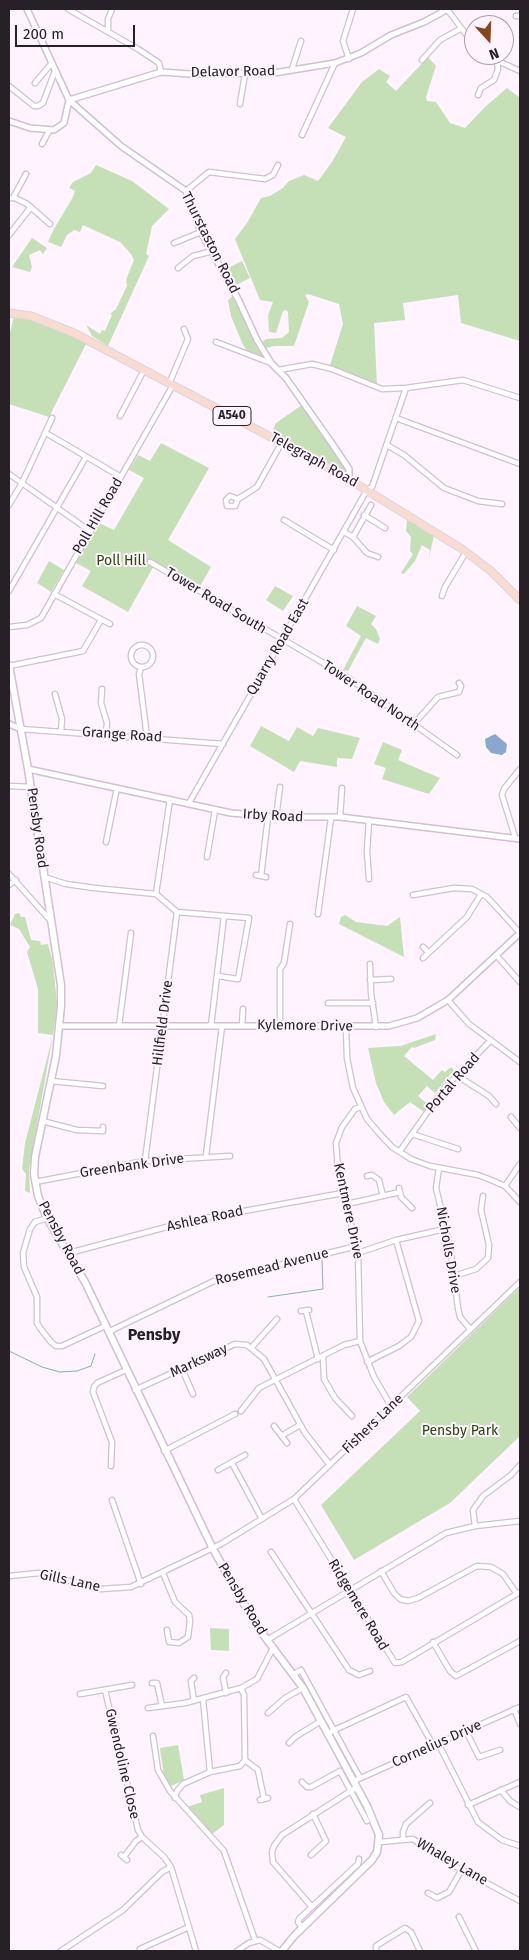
<!DOCTYPE html>
<html>
<head>
<meta charset="utf-8">
<style>
	body { margin:0 }
	#map { position:relative; width:529px; height:1960px; overflow:hidden; background:#fef3ff; font-family:"Fira Sans",sans-serif }
	canvas { display:block }
	.frame { position:absolute; inset:0; border:10px solid #272027; pointer-events:none }
	.north { position:absolute; left:464px; top:15px; width:50px; height:50px; box-sizing:border-box; background:#fef3ff; border:1px solid #a89fa9; border-radius:50%; rotate:160deg; font-size:14px; font-weight:700; line-height:20px; text-align:center; color:#272027 }
	.north::after { content:''; display:block; margin:auto; width:18px; height:22px; background:#894518; clip-path:polygon(50% 0,100% 100%,50% 72%,0 100%) }
	.scale { position:absolute; left:15px; top:25px; width:120px; height:22px; box-sizing:border-box; border:2px solid #272027; border-top:0; padding-left:6px; font-size:15px; line-height:18px; white-space:nowrap; color:#272027; -webkit-text-stroke:4px #fef3ff; paint-order:stroke }
</style>
</head>
<body>
<div id="map">
<canvas width="529" height="1960"></canvas>
<div class="frame"></div>
<div class="north">N</div>
<div class="scale">200 m</div>
</div>
<script>
const g = document.querySelector('canvas').getContext('2d');
g.lineJoin = 'round';
function fillPath(path, color) { g.fillStyle = color; g.fill(path, 'evenodd'); }
const shape = rows => new Path2D(rows.map(r => 'M' + r).join(''));
function strokePath(path, color, width, dash) { g.strokeStyle = color; g.lineWidth = width; g.lineCap = dash ? 'butt' : 'round'; g.setLineDash(dash || []); g.stroke(path); }
function label(font, color, halo, rows, align = 'center') {
  g.font = font + ' "Fira Sans",sans-serif'; g.lineWidth = 4; g.setLineDash([]); g.textBaseline = 'middle'; g.strokeStyle = halo; g.fillStyle = color; for (const [text, x, y, turn = 0] of rows) {
    g.save(); g.translate(x, y); g.rotate((+turn || 0) * Math.PI / 180); g.textAlign = isNaN(turn) ? turn : align; if (halo) g.strokeText(text, 0, 0); g.fillText(text, 0, 0); g.restore();
  }
}
fillPath(shape([
	[428,57,436,66,426,97,427,101,436,102,450,123,465,128,486,106,507,88,520,98,520,341,461,323,458,295,403,303,405,320,374,323,377,385,330,365,343,324,339,304,308,294,305,295,309,302,294,346,274,346,264,349,261,343,266,339,282,338,289,332,288,312,286,310,283,311,276,333,269,332,268,315,273,302,260,300,235,239,247,223,261,198,270,196,283,188,289,181,304,175,318,181,332,162,346,137,328,128,362,82,379,69,390,76,386,82,396,91],
	[96,165,132,181,169,209,152,226,146,254,149,256,108,346,92,336,86,325,100,334,102,330,105,331,112,315,110,314,116,309,127,286,126,280,134,260,131,254,120,242,83,225,80,232,74,230,67,235,61,247,48,242,54,229,73,197,75,191,69,188,73,182,91,173],
	[32,238,47,248,43,254,40,250,29,255,32,267,30,272,12,267],
	[242,261,250,278,236,285,228,268],
	[234,295,257,348,266,359,248,352,243,345,231,316,228,300],
	[14,316,31,319,87,342,49,417,9,404,9,337],
	[302,405,346,469,345,473,272,432,276,423],
	[161,443,209,468,168,540,211,567,199,588,156,562,128,612,82,586,91,571,76,563,99,523,114,530,144,478,129,470,138,455,150,461],
	[407,519,434,535,428,563,430,550,422,545,415,561,404,574,401,573,413,554,410,551,411,537,406,531],
	[49,561,64,570,51,592,37,583],
	[275,586,293,596,283,611,266,600],
	[357,606,376,616,371,624,376,629,380,639,378,644,366,638,348,671,343,670,361,636,346,626],
	[261,726,289,741,297,727,313,736,318,728,360,738,352,759,337,758,337,767,300,761,294,772,250,746],
	[383,742,402,750,398,760,440,778,429,794,382,779,386,768,374,764],
	[19,913,21,917,25,917,31,940,40,941,41,945,48,944,53,963,57,1004,53,1035,29,1169,30,1193,25,1191,26,1174,22,1169,25,1143,53,1035,38,1033,38,989,27,952,30,947,19,929,10,925,15,914],
	[345,915,356,922,387,926,400,917,404,957,339,924,341,917],
	[436,1034,435,1040,414,1048,412,1047,404,1056,433,1080,442,1070,445,1072,451,1067,454,1070,435,1093,427,1086,418,1096,429,1105,424,1112,410,1102,394,1115,384,1102,376,1083,368,1048,400,1046],
	[520,1287,520,1436,450,1503,354,1560,321,1505,420,1411,407,1397],
	[210,1628,229,1629,229,1651,211,1650],
	[178,1745,184,1780,169,1787,164,1776,160,1748],
	[224,1788,224,1825,212,1834,187,1807,202,1802,200,1795]
]), '#c5e0b6');
fillPath(shape([
	[495,734,507,744,506,752,502,755,491,753,486,747,485,739]
]), '#8aa8cf');
strokePath(shape([
	[268,1297,323,1289,322,1260],
	[9,1351,42,1367,60,1372,77,1371,91,1366,95,1354]
]), '#8aa8cf', 1);
const minor = shape([
	[68,9,138,49,159,63,161,72],
	[447,9,474,45],
	[516,16,520,16],
	[108,31,108,19,112,9],
	[485,55,520,71],
	[349,59,343,41,353,9],
	[422,60,440,40,460,29],
	[292,69,301,41],
	[35,83,51,64],
	[9,86,34,106,38,106,43,103,55,71],
	[478,95,481,88,494,80,498,69,497,60],
	[240,104,245,74],
	[302,135,335,63],
	[42,144,49,131],
	[186,191,209,172,265,179,273,175,278,165],
	[9,198,15,198,27,204,50,224],
	[13,198,26,174],
	[9,235,31,207],
	[174,243,201,232],
	[178,268,193,256,213,251],
	[216,342,271,363],
	[279,370,312,364,332,369,382,389,406,388,463,380,520,398],
	[169,384,188,339,184,329],
	[120,416,144,370],
	[396,418,520,464],
	[46,433,121,477],
	[387,445,404,455,444,488,478,501,502,504],
	[9,474,90,531],
	[238,499,235,506,227,506,226,500,230,496,238,499,257,487,282,442],
	[9,505,22,483,52,418],
	[364,515,385,528],
	[284,520,334,550],
	[344,532,353,537,367,553,378,557],
	[353,537,371,505],
	[150,562,344,675,457,755],
	[9,591,86,457],
	[54,594,110,624],
	[442,596,445,587,466,552],
	[9,627,27,625,41,618,173,385],
	'131 656a11 11 0 1 1 22 0a11 11 0 1 1-22 0Z',
	[9,666,83,651,101,620],
	[141,668,139,674,147,737],
	[102,689,101,703,107,723,106,734],
	[55,694,62,719,61,731],
	[413,725,438,697,459,692,461,686,459,683],
	[21,729,223,744],
	[9,786,31,787],
	[189,803,367,490,372,487,406,388],
	[276,817,280,787],
	[340,817,342,788],
	[515,837,502,795,504,789,520,769],
	[106,842,117,788],
	[207,857,215,810],
	[9,874,50,920],
	[256,875,266,877],
	[261,876,268,817],
	[44,877,66,884,94,888,156,894],
	[369,879,367,851,369,820],
	[9,885,16,880],
	[156,894,170,799],
	[156,894,177,912],
	[413,895,454,888,472,889,487,897,520,933],
	[177,912,249,918,238,979,218,976],
	[318,914,331,818],
	[423,947,428,952],
	[497,956,520,982],
	[423,958,467,917,481,894],
	[370,964,371,993,376,1027],
	[370,980,391,979],
	[448,1000,469,1024,520,1062],
	[328,1003,373,1003],
	[242,1025,243,1009],
	[119,1026,131,933],
	[211,1026,224,916],
	[280,1026,280,969,284,963,290,924],
	[346,1027,347,1058,353,1088,367,1119,379,1133,392,1147,411,1159,430,1166,478,1175,491,1180,505,1186,520,1202],
	[456,1075,489,1096,496,1104],
	[51,1081,103,1086],
	[361,1107,355,1109,342,1127,336,1143,338,1169,358,1253,360,1341,374,1377,391,1406],
	[511,1117,520,1128],
	[42,1121,77,1130,103,1131,103,1127],
	[412,1134,458,1149],
	[400,1151,443,1090,491,1040],
	[206,1156,222,1026],
	[145,1161,177,912],
	[439,1168,436,1188,450,1247,458,1308,460,1317,470,1329],
	[367,1176,372,1175,379,1180,383,1196],
	[35,1182,145,1161,230,1156],
	[505,1186,520,1164],
	[399,1188,401,1197,412,1208],
	[347,1204,400,1192],
	[47,1218,35,1222,30,1229,23,1253,24,1267,37,1297,37,1323,40,1328,51,1342,56,1346,62,1346,105,1326],
	[69,1253,189,1221,343,1193],
	[358,1253,396,1240,445,1229],
	[454,1276,476,1269,488,1258,489,1245,481,1210,483,1196],
	[301,1311,309,1310],
	[306,1311,318,1359],
	[108,1332,214,1281,357,1246],
	[252,1347,277,1319],
	[323,1356,324,1379,335,1398,352,1416],
	[367,1362,399,1346,411,1337,419,1321,396,1240],
	[182,1369,193,1394],
	[135,1390,235,1344,247,1345,264,1359,305,1433,330,1465],
	[241,1411,259,1388,344,1345,360,1341],
	[274,1426,287,1443],
	[283,1435,300,1425],
	[164,1451,235,1414],
	[232,1463,262,1519],
	[111,1466,112,1442,93,1392,94,1387,97,1383,126,1370],
	[218,1470,245,1455],
	[294,1499,395,1663,402,1662,520,1592],
	[112,1500,141,1584],
	[475,1526,473,1510,483,1496,511,1475,520,1465],
	[271,1552,349,1670,359,1675,370,1671],
	[381,1571,394,1593,400,1599,408,1601,418,1598,477,1566,491,1567,503,1574,517,1594],
	[163,1573,175,1602,189,1615,190,1621,188,1637,179,1643,169,1642,167,1630],
	[9,1576,39,1573,101,1589,131,1587,221,1544,294,1499,520,1282],
	[267,1640,446,1533,475,1526,520,1521],
	[433,1642,450,1671,456,1676,520,1641],
	[226,1673,223,1677,226,1693],
	[294,1674,301,1670,360,1778],
	[152,1683,157,1683,162,1706],
	[105,1690,138,1830,142,1837,164,1857,171,1867,196,1951],
	[80,1694,132,1685],
	[203,1699,210,1772],
	[194,1701,191,1681,194,1678],
	[148,1708,185,1703,241,1688],
	[514,1709,520,1724],
	[268,1713,285,1698,303,1688],
	[466,1731,479,1757,500,1750],
	[328,1733,406,1697,433,1745],
	[153,1736,158,1770,170,1791,224,1851,255,1940],
	[289,1743,295,1737,321,1721],
	[438,1743,478,1822,502,1840,520,1846],
	[354,1781,520,1707],
	[302,1782,307,1787,311,1787,340,1771,367,1821],
	[501,1790,510,1801,520,1807],
	[175,1798,177,1791,183,1784,210,1772,240,1766,245,1760],
	[264,1799,258,1770,245,1760,244,1695,241,1688,257,1679,273,1648],
	[260,1800,268,1798],
	[468,1805,520,1782],
	[403,1839,403,1832,406,1824,430,1803],
	[380,1842,413,1839,444,1860,520,1901],
	[121,1855,127,1860],
	[311,1855,326,1841,313,1814],
	[124,1857,136,1841,142,1837],
	[428,1893,437,1898,449,1892,462,1869],
	[312,1907,273,1862,272,1852,274,1846,282,1835,357,1787],
	[459,1917,476,1951],
	[302,1927,298,1922,299,1919,358,1864,359,1859],
	[140,1949,189,1927],
	[61,1951,123,1910,162,1872,171,1867],
	[237,1951,249,1943,260,1940,279,1951],
	[376,1951,376,1946,379,1944,405,1928,411,1932,420,1951]
]);
const tertiary = shape([
	[27,9,69,100,121,146,186,191,201,232,238,299,257,340,271,363,286,378,333,445,349,469,349,479],
	[69,100,161,72,190,74,274,73,335,63,361,53,391,35,424,22,448,9],
	[9,121,30,128,54,130,64,123,69,100],
	[9,724,21,729],
	[28,769,231,813,276,817,340,817,520,839],
	[59,1026,389,1026,417,1018,448,1000,520,933]
]);
const secondary = shape([
	[9,665,28,769,61,985,61,1006,56,1056,35,1157,34,1174,38,1196,47,1218,85,1282,213,1549,256,1625,303,1688,367,1806,379,1835,377,1852,372,1860,294,1936,282,1951]
]);
const primary = shape([
	[9,313,31,316,74,333,337,472,462,549,491,571,520,600]
]);
strokePath(minor, '#d1bfd3', 7);
strokePath(tertiary, '#d1bfd3', 8);
strokePath(secondary, '#d1bfd3', 9);
strokePath(primary, '#d8d7d8', 9);
strokePath(minor, '#fff', 4.5);
strokePath(tertiary, '#fff', 5);
strokePath(secondary, '#fff', 6);
strokePath(primary, '#fadbd1', 7);
for (const [x, y, w] of [
	[232,416,38]
]) { const box = new Path2D(); box.roundRect(x - w / 2, y - 9.5, w, 19, 4); g.fillStyle = '#fef3ff'; g.fill(box); strokePath(box, '#272027', 1); }
label('bold 12px', '#272027', null, [
	["A540",232,416]
]);
label('14px', '#272027', '#fef3ff', [
	["Delavor Road",233,72,-1],
	["Thurstaston Road",210,243,63],
	["Telegraph Road",314,460,29],
	["Poll Hill Road",98,516,-60],
	["Tower Road South",216,601,31],
	["Quarry Road East",278,647,-60],
	["Tower Road North",371,696,34],
	["Grange Road",122,735,4],
	["Irby Road",273,816,3],
	["Pensby Road",37,828,82],
	["Hillfield Drive",163,1023,-83],
	["Kylemore Drive",305,1026,1],
	["Portal Road",453,1083,-49],
	["Greenbank Drive",132,1166,-8],
	["Kentmere Drive",348,1211,78],
	["Ashlea Road",205,1219,-12],
	["Pensby Road",61,1238,62],
	["Nicholls Drive",448,1250,80],
	["Rosemead Avenue",272,1267,-14],
	["Marksway",199,1361,-25],
	["Fishers Lane",373,1424,-44],
	["Gills Lane",70,1581,12],
	["Pensby Road",242,1599,59],
	["Ridgemere Road",358,1605,59],
	["Cornelius Drive",437,1744,-24],
	["Gwendoline Close",122,1764,77],
	["Whaley Lane",452,1862,30]
]);
label('14px', '#264708', '#fef3ff', [
	["Poll Hill",121,561],
	["Pensby Park",460,1431]
]);
label('bold 16px', '#272027', '#fef3ff', [
	["Pensby",154,1336]
]);
</script>
</body>
</html>
